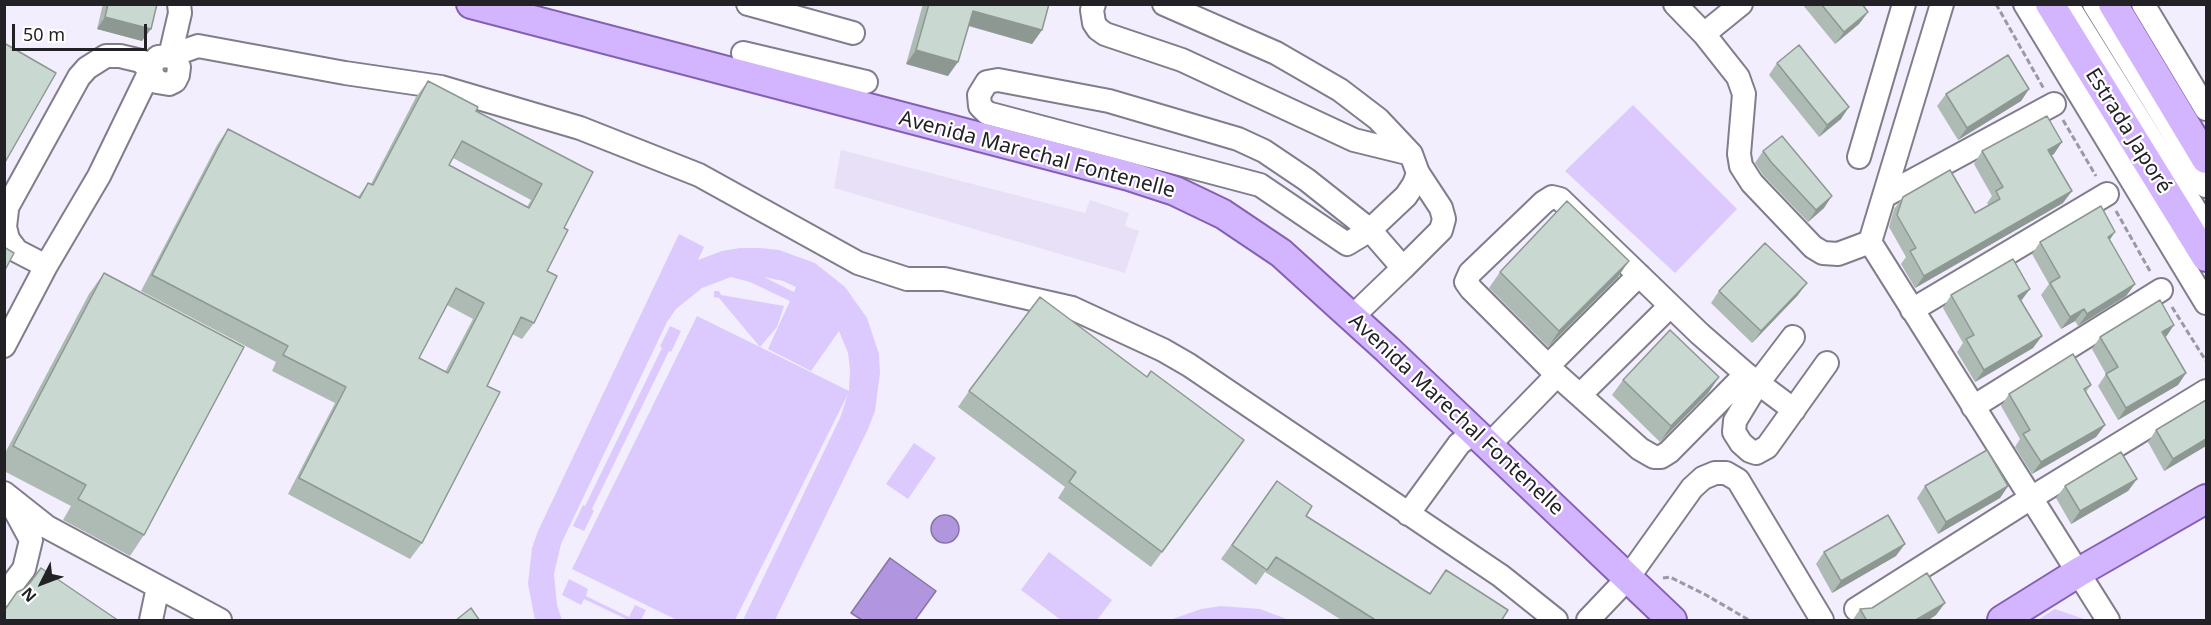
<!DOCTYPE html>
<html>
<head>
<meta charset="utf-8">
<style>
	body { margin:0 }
	#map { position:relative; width:2211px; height:625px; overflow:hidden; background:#f2eefd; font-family:"Noto Sans",sans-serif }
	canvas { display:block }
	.frame { position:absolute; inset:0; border:6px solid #222126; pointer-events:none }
	.north { position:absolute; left:12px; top:553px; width:60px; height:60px; -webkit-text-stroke:4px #fff; paint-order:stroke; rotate:228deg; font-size:16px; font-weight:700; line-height:24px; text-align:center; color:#222126 }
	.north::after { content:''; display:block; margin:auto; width:21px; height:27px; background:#222126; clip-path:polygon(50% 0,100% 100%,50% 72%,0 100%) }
	.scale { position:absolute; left:12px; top:24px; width:135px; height:27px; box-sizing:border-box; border:3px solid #222126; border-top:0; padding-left:8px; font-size:18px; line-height:21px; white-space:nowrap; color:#222126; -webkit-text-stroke:4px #fff; paint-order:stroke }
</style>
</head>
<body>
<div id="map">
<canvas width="2211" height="625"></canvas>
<div class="frame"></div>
<div class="north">N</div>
<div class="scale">50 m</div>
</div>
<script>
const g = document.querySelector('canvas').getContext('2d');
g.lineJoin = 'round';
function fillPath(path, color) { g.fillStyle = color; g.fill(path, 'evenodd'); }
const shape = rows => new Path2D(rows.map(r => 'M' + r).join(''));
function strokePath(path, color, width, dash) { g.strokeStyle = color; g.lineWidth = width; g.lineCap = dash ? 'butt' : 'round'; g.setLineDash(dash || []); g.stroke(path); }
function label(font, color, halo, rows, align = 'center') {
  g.font = font + ' "Noto Sans",sans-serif'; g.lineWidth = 4.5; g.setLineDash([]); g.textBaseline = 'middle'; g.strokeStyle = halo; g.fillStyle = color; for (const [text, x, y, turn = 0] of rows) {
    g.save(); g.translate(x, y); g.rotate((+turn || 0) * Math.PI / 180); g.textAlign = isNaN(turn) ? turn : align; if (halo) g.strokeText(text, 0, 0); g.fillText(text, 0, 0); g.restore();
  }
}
fillPath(shape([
	[841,150,1085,213,1090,200,1129,213,1125,226,1139,231,1125,273,834,188]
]), '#e7e0f6');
fillPath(shape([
	[1633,105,1737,209,1675,273,1565,171],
	[679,234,704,247,698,260,722,251,740,248,760,248,779,250,815,263,845,287,867,318,879,354,880,373,875,411,868,429,775,620,743,620,840,418,848,394,735,620,677,620,572,569,697,316,849,391,850,370,848,353,839,331,811,371,768,349,790,301,750,282,731,277,702,288,676,309,667,322,561,544,554,574,557,605,562,620,535,620,528,584,532,548,538,531],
	[764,277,783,281,796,287,794,292],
	[714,291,719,291,721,295,784,306,777,327,760,347,719,298,714,297],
	[670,326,681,331,671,352,669,351,592,509,594,511,584,531,573,526,583,505,585,506,662,348,660,346],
	[914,443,936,458,908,499,886,484],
	[1049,552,1112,600,1097,620,1061,620,1021,590],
	[569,579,588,589,586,596,629,617,635,605,646,610,641,620,628,620,584,599,581,605,562,595],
	[1221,606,1260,609,1289,620,1170,620,1201,609],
	[2055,609,2084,619,2085,620,2038,620]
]), '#dccafe');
const water = shape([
	'931 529a14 14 0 1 1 28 0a14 14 0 1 1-28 0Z',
	[890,558,936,591,915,620,862,620,851,613,890,558]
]);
fillPath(water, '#b196df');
strokePath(water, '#8673a8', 1.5);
const minor = shape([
	[748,4,853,33],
	[1094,4,1092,10,1094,23,1098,29,1105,34,1182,60,1354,140,1411,154],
	[1164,4,1276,53,1340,90,1378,119,1411,154,1418,173,1414,184,1406,196,1370,230,1347,244,1260,185,987,113,980,106,979,95,987,82,998,80,1109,101,1238,139,1264,151,1307,180,1370,230,1403,268,1352,317],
	[1675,4,1704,34,1738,77,1744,94,1739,154,1741,166,1752,183,1813,247,1823,253,1838,254,1870,242],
	[1942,4,1870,242,2108,620],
	[2025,4,2206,303],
	[2067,4,2206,227],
	[2094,4,2206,186],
	[2143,4,2206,109],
	[1704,34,1741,4],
	[743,53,866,82],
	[170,56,176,60,179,67,178,75,175,81,169,84,157,82,150,71,154,61,158,57,170,56,198,46,345,73,441,87,580,128,699,175,858,263,907,279,944,279,1072,308,1163,350,1189,365,1501,576,1556,620],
	[170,56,180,13,179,4],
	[1859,157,1904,4],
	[1886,195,2054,104],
	[7,210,5,227,8,239,17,251,46,266],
	[4,213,79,77,87,68,106,56,120,56,141,61,150,71,99,176,46,266,4,346],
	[1403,268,1441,230,1444,219,1441,208,1418,173],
	[1912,310,2107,194],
	[1793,337,1758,383,1735,421,1734,432,1741,443,1750,451,1756,453,1767,447,1827,363],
	[1548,366,1639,275],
	[1746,374,1669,452,1661,457,1654,457,1640,449,1557,375,1471,289,1466,282,1470,273,1544,202,1552,197,1560,199,1700,334,1746,374,1794,410],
	[1580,395,1670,306],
	[1973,407,2161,290],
	[1488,446,1557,375],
	[4,493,47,527,220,620],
	[1408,514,1459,444,1474,432],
	[4,595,24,569,31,540,11,503],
	[1856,609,2031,498,2206,391],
	[151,620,158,587],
	[1588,620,1627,579,1692,488,1703,478,1715,473,1726,473,1738,480,1822,620]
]);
const major = shape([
	[471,4,1129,176,1175,191,1223,214,1281,253,1388,350,1672,620],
	[2050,4,2206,257],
	[2113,4,2206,159],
	[2002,620,2079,572,2206,499]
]);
strokePath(minor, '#817d8b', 26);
strokePath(major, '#8261b3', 32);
strokePath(shape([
	[1996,4,2044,89],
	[2063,120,2096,176],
	[2116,211,2151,273],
	[2172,307,2206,361],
	[1663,578,1670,577,1706,595,1749,620]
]), '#9b99a3', 3, [6, 3]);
strokePath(minor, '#fff', 22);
strokePath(major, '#d3b5ff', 28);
fillPath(shape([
	[103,4,157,4,142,41,97,29],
	[923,4,1049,4,1042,30,1032,44,968,26,948,76,906,64],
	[1802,4,1862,4,1868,12,1859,24,1835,44],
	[1777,63,1841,119,1819,137,1769,75],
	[428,81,476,111,593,172,564,228,547,271,534,323,522,339,512,334,487,386,422,543,410,559,288,494,335,403,272,371,276,362,141,291,217,145,228,129,358,197,368,183,371,184,416,97],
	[453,158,531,200,527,207,449,165],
	[447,305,473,319,445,372,419,358],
	[2029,89,2021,101,1958,140,1937,106,1946,94],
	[1763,151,1824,208,1808,222,1763,175,1755,163],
	[1982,151,2054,154,2051,155,2063,203,1915,288,1901,264,1906,257,1889,227,1894,209,1903,197,1975,213,1989,206,1987,203,1992,196,1974,164],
	[2110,240,2135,284,2126,296,2078,326,2075,321,2061,329,2041,295,2049,284,2032,254,2040,242],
	[1500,272,1618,277,1548,347,1489,288],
	[104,273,144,535,130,556,63,520,71,506,4,471,4,455,89,294],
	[1719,291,1798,295,1752,343,1711,303],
	[1951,295,2021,301,2033,348,1975,382,1957,352,1963,343,1943,308],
	[2100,337,2165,337,2186,373,2178,385,2118,420,2098,386,2106,374,2092,349],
	[1719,377,1708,393,1660,442,1612,395,1623,380],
	[2091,385,2086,392,2105,425,2096,437,2032,474,2015,447,2020,439,2001,406,2009,394],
	[969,391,1233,456,1151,567,1058,498,1065,487,958,407],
	[2206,400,2206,446,2164,471,2148,442,2156,430],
	[2137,479,2128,491,2071,524,2056,498,2065,486],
	[1277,481,1306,516,1430,593,1446,570,1501,621,1343,621,1265,572,1256,585,1221,559],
	[1925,486,2008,486,2000,498,1938,534,1917,498],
	[1824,552,1896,556,1832,593,1816,564],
	[1872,608,1936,615,1927,621,1852,621,1860,609]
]), '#adbbb4');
fillPath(shape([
	[973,11,1042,30,1032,44,963,24],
	[1868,12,1859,24,1835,44,1844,32],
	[105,17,151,29,142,41,97,29],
	[916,50,958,62,948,76,906,64],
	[2029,89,2021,101,1958,140,1967,128],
	[1849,107,1841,119,1819,137,1827,125],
	[2062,142,2054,154,2040,162,2048,150],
	[2072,191,2063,203,1915,288,1924,276],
	[1832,196,1824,208,1808,222,1816,210],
	[2115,232,2107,244,2108,237],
	[1629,261,1618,277,1548,347,1559,331],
	[1807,283,1798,295,1752,343,1761,331],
	[2135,284,2126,296,2078,326,2087,314],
	[2030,289,2021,301,2018,296],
	[2084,309,2075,321,2061,329,2070,317],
	[2174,325,2166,337,2162,332],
	[2042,336,2033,348,1975,382,1984,370],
	[2186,373,2178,385,2118,420,2126,408],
	[1719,377,1708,393,1660,442,1671,426],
	[2105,425,2096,437,2032,474,2041,462],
	[2206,439,2206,446,2164,471,2173,459],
	[2137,479,2128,491,2071,524,2080,511],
	[2008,486,2000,498,1938,534,1946,522],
	[1905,544,1896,556,1832,593,1841,581],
	[1945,603,1936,615,1927,621,1914,621]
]), '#8d9892');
const building = shape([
	[108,4,157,4,151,29,105,17,108,4],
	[929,4,1049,4,1042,30,973,11,958,62,916,50,929,4],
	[1821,4,1862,4,1868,12,1844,32,1821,4],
	[4,43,56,73,4,164,4,43],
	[1799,45,1849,107,1827,125,1777,63,1799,45],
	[2008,55,2029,89,1967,128,1946,94,2008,55],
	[428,81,478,107,476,111,593,172,564,228,568,230,547,271,557,276,534,323,521,317,487,386,500,392,422,543,299,478,346,387,283,355,288,346,152,275,228,129,360,198,368,183,373,185,428,81],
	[462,141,542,184,529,208,449,165,462,141],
	[456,288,484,303,448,373,419,358,456,288],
	[2047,116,2062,142,2048,150,2072,191,1924,276,1910,251,1916,248,1897,215,1903,197,1950,170,1975,213,2000,199,1996,191,2003,187,1982,151,2047,116],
	[1782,136,1832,196,1816,210,1771,162,1763,151,1782,136],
	[1567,201,1629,261,1559,331,1500,272,1567,201],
	[2101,206,2115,232,2108,237,2135,284,2087,314,2084,309,2070,317,2050,283,2060,277,2040,242,2101,206],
	[1765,243,1807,283,1761,331,1719,291,1765,243],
	[4,247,14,253,4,272,4,247],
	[2013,259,2030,289,2018,296,2042,336,1984,370,1966,339,1974,335,1951,295,2013,259],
	[104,273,244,347,144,535,78,499,86,485,13,446,104,273],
	[1040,297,1147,377,1151,371,1244,440,1162,552,1069,482,1076,472,969,391,1040,297],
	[2160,300,2174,325,2162,332,2186,373,2126,408,2106,374,2118,367,2100,337,2160,300],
	[1670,330,1719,377,1671,426,1623,380,1670,330],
	[2073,354,2091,385,2084,389,2105,425,2041,462,2023,434,2030,430,2009,394,2073,354],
	[2206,400,2206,439,2173,459,2156,430,2206,400],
	[1987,450,2008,486,1946,522,1925,486,1987,450],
	[2121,452,2137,479,2080,511,2065,486,2121,452],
	[1277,481,1312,506,1306,516,1430,594,1446,570,1508,610,1501,621,1377,621,1276,557,1267,570,1232,545,1277,481],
	[1888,515,1905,544,1841,581,1824,552,1888,515],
	[41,568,119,621,4,621,4,611,17,592,26,588,41,568],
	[1927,573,1945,603,1914,621,1867,621,1860,609,1872,608,1927,573],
	[471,608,480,621,455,621,471,608]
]);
fillPath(building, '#c9d9d1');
strokePath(building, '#8d9892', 1.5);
label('21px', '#222126', '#fff', [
	["Estrada Japoré",2128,131,58],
	["Avenida Marechal Fontenelle",1037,155,15],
	["Avenida Marechal Fontenelle",1456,415,43]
]);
</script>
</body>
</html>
